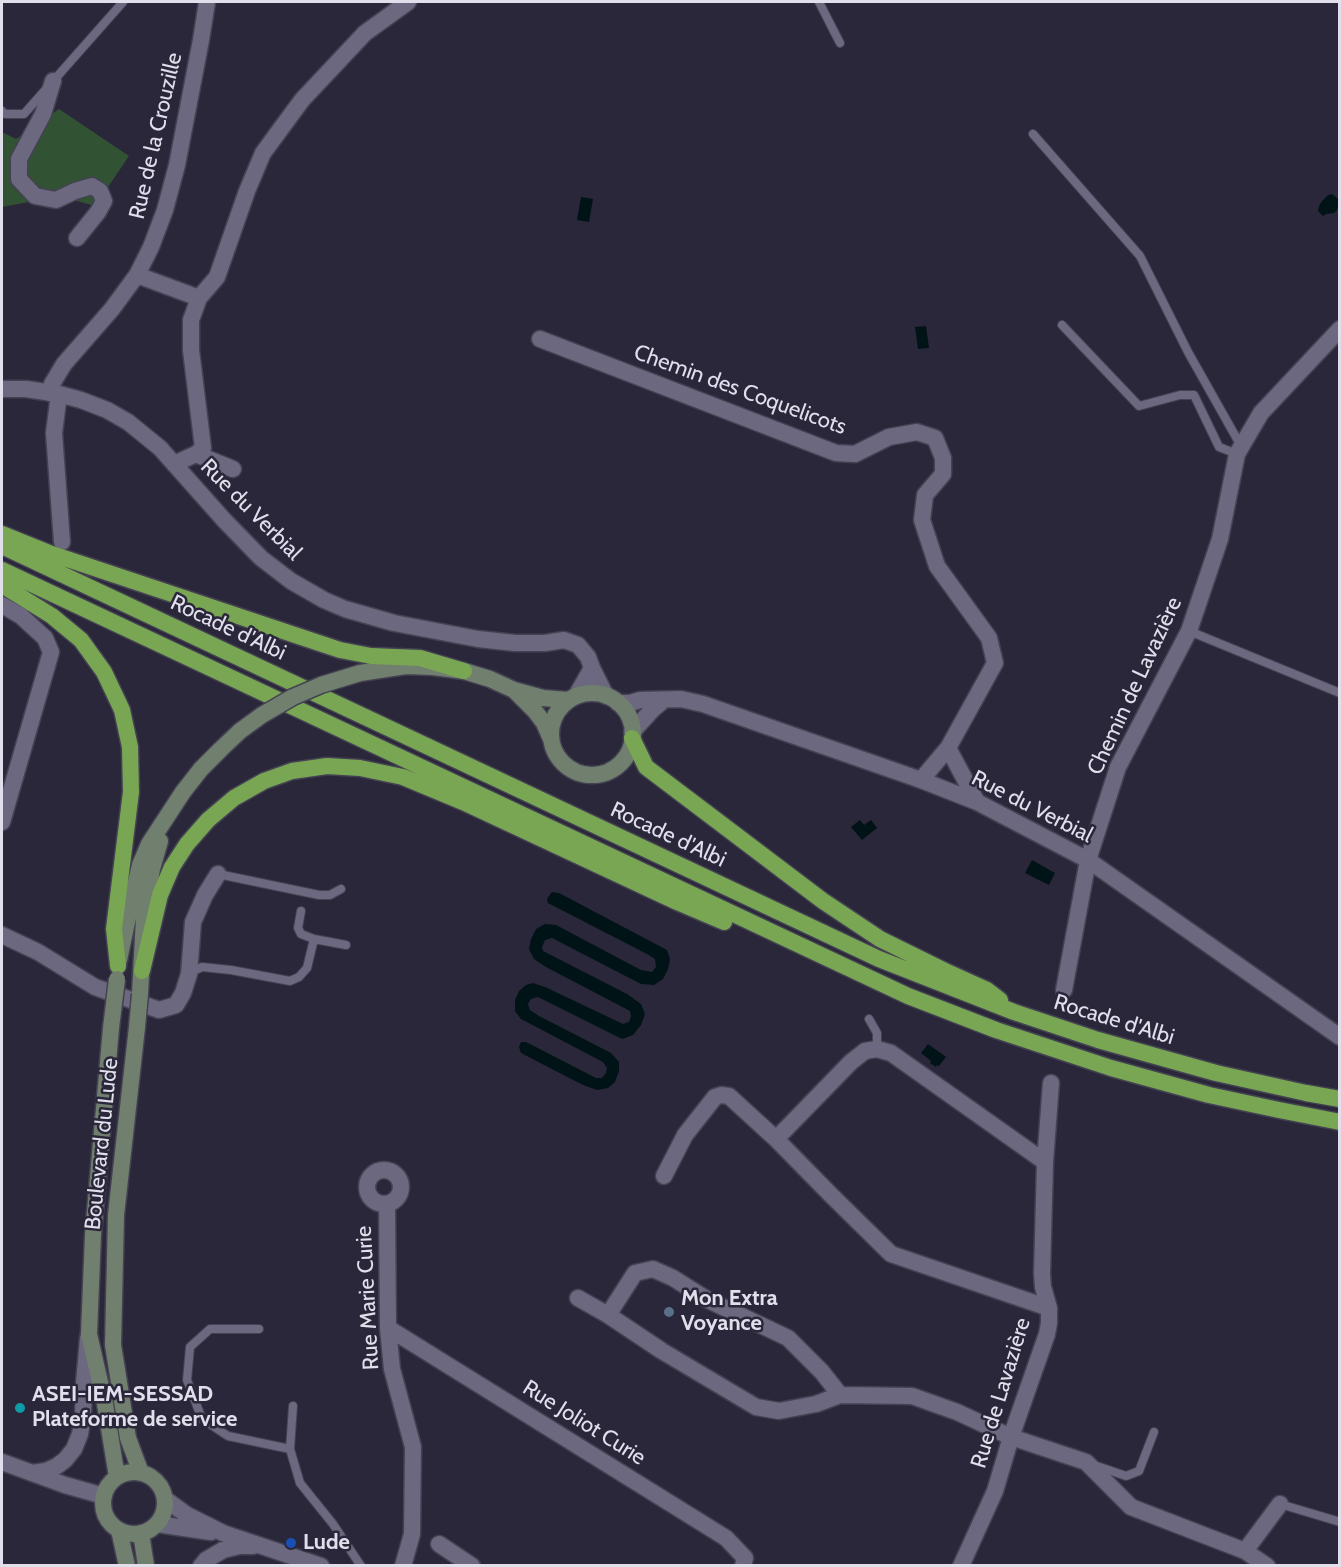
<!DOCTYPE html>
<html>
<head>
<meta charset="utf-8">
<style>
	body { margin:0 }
	#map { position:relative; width:1341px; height:1567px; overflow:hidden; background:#2b273b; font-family:Cabin,sans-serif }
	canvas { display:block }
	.frame { position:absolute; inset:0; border:3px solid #e1dfec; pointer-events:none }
</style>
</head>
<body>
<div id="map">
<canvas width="1341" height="1567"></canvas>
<div class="frame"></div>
</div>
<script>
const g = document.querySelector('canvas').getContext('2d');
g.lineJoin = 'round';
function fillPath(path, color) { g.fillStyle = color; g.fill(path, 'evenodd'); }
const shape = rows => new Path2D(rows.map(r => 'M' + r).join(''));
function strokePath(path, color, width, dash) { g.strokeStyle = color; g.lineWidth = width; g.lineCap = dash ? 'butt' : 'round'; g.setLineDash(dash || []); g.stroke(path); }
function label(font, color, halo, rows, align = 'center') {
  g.font = font + ' Cabin,sans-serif'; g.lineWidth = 5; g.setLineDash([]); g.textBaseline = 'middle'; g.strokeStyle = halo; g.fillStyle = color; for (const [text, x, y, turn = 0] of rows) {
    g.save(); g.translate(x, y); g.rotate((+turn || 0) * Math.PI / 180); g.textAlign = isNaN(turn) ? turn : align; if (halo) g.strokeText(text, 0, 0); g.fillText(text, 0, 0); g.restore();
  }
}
fillPath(shape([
	[59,109,129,156,95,206,60,196,2,207,2,132,16,139]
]), '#315233');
fillPath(shape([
	[1332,194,1338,199,1339,203,1337,210,1334,213,1326,214,1323,216,1318,211,1319,206,1322,201,1328,195],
	[581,197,593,199,589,222,577,220],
	[926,326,929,348,918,349,915,327],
	[860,820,864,825,871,820,877,828,862,840,851,827],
	[1032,860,1055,873,1049,885,1025,873],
	[552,892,559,893,667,950,670,959,668,969,663,979,654,985,641,984,552,938,545,940,542,947,543,951,627,994,641,1004,645,1014,641,1025,633,1035,622,1039,538,997,531,999,528,1004,530,1010,539,1016,611,1053,619,1062,619,1071,615,1082,608,1088,597,1090,583,1085,521,1053,519,1047,521,1042,526,1042,596,1078,602,1078,606,1073,607,1068,603,1062,521,1019,515,1011,515,1000,519,991,526,985,533,983,545,987,623,1024,629,1022,631,1016,630,1011,546,967,534,959,529,949,531,939,536,929,545,924,556,925,641,970,652,972,656,967,655,959,647,954,548,903,547,900,548,897],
	[928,1044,946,1057,939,1066,937,1065,936,1067,930,1063,931,1061,921,1053]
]), '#001316');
const service = shape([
	[819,2,840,43],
	[2,111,5,114,24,114,123,2],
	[1033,134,1140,256,1188,352,1241,446],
	[1062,325,1139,406,1180,395,1194,395,1219,447,1237,454],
	[1189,631,1340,693],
	[218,874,319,895,330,895,341,889],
	[301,911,298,928,301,934,314,939,346,945],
	[189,973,202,967,231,970,290,981,299,977,307,968,314,939],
	[869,1019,877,1033,877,1049],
	[259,1329,210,1329,190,1347,187,1380,202,1419,228,1436,290,1449],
	[293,1406,290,1449,300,1483,333,1524,361,1566],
	[1094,1465,1126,1476,1139,1471,1154,1432],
	[1280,1504,1340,1522]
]);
const minor = shape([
	[53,81,43,114,19,159,19,179,35,196,56,200,75,191,92,186,100,191,104,201,98,212,77,238],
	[137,275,199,298],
	[540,339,836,453,855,454,889,437,917,432,935,438,943,458,943,474,925,495,922,520,937,566,989,638,995,663,948,748,921,780],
	[2,389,26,389,59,394,81,400,107,410,128,422,160,448,224,520,261,558,291,581,324,600,345,609,394,623,478,639,515,643,545,643,564,640,578,645,588,657,592,668,606,696],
	[59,394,54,433,62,542],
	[196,454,233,469],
	[174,464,196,454,203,448,191,350,191,320,199,298,217,277,247,191,263,153,302,100,365,33,408,2],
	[2,605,21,616,45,638,51,652,2,822],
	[576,696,592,668],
	[618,703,630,703,640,700,681,699,703,704,921,780,977,802,1088,860,1340,1037],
	[632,732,653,709,664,700],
	[948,748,977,802],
	[2,935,38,952,95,987,159,1010,176,1005,183,993,189,974,193,922,205,895,218,874],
	[1064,990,1088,860,1118,767,1189,631,1220,539,1237,454,1261,413,1340,329],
	[1045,1162,891,1053,877,1049,865,1051,851,1062,776,1139,831,1195,891,1254,1049,1308],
	'367 1187a17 17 0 1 1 34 0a17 17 0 1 1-34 0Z',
	[664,1176,685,1135,715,1097,721,1095,729,1096,776,1139],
	[387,1204,388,1328,392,1369,413,1447,412,1534,403,1566],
	[578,1298,608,1315],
	[388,1328,726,1538,745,1558,743,1566],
	[840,1395,822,1372,788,1338,708,1300,673,1278,653,1269,635,1273,608,1315,662,1351,756,1407,779,1411,816,1404,840,1395,912,1396,957,1412,1011,1437,1086,1462,1131,1507,1245,1551,1267,1566],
	[2,1462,65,1485,104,1496],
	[32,1473,46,1471,57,1466,65,1460,74,1449,80,1434,83,1415,84,1383,88,1338],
	[165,1499,187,1515,223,1533,321,1566],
	[157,1524,211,1532],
	[439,1544,472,1566],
	[1245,1551,1280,1504],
	[201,1566,206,1560,223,1550,239,1546,253,1546],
	[961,1566,995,1491,1011,1437,1047,1334,1049,1323,1049,1308,1043,1287,1042,1274,1045,1162,1051,1083]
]);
const tertiary = shape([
	[50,393,52,384,64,364,112,309,137,275,151,247,165,210,177,165,201,40,207,2]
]);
const secondary = shape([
	[360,673,406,666,433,667,464,671,490,679,514,690,543,698,568,700],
	[515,691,535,711,544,723,551,739],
	'551 734a41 41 0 1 1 82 0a41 41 0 1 1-82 0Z',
	[119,960,131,903,140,865,149,844,183,792,201,769,221,749,240,731],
	[140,994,144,918,152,869,160,841],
	[137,1027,116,1215,113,1345,128,1438,141,1473],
	[111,1028,93,1235,89,1334,105,1404,117,1477],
	'103 1503a31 31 0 1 1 62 0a31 31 0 1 1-62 0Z',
	[119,1530,127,1566],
	[141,1533,146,1566]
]);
const trunk = shape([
	[2,534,49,553,340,650,371,656,420,658,464,671],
	[2,546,879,959,1014,1012,1098,1040,1216,1073,1306,1093,1340,1099],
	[2,570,908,996,996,1030,1111,1068,1209,1095,1279,1110,1340,1122],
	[2,585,52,616,81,640,104,672,122,710,130,747,131,792,114,929,118,966],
	[632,738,646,767,823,901,880,939,945,971,987,990,1000,1000],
	[142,971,160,895,172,867,187,844,208,820,234,798,264,781,292,771,327,766,360,768,403,777,463,802,677,902,724,922]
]);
strokePath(service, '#444252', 10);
strokePath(minor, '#444252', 19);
strokePath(tertiary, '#444252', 19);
strokePath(secondary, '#444252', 19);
strokePath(trunk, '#444252', 19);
strokePath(service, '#6b687f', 8);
strokePath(minor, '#6b687f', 16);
strokePath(tertiary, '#6b687f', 16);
strokePath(secondary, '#707f6e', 16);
strokePath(trunk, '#78a653', 16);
const secondaryBridge = shape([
	[240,731,262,715,293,697,321,685,360,673],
	[137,1027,140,994],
	[111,1028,117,979]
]);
strokePath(secondaryBridge, '#444252', 19, []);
strokePath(secondaryBridge, '#707f6e', 16);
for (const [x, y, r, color] of [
	[669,1312,6,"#5c6f8a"],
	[20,1408,6,"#0f9aa8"],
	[291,1543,6,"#1a4fb4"]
]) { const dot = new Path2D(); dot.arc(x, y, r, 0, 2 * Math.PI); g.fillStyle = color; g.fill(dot); strokePath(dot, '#2b273b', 2); }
label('22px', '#e1dfec', '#2b273b', [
	["Rue de la Crouzille",156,136,-77],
	["Chemin des Coquelicots",740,390,20],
	["Rue du Verbial",251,510,45],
	["Rocade d'Albi",228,628,25],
	["Chemin de Lavazière",1135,686,-65],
	["Rue du Verbial",1032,807,27],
	["Rocade d'Albi",668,835,25],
	["Rocade d'Albi",1114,1020,17],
	["Boulevard du Lude",102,1144,-84],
	["Rue Marie Curie",368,1298,-93],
	["Rue de Lavazière",1001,1393,-73],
	["Rue Joliot Curie",584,1423,32]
]);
label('bold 22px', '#e1dfec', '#2b273b', [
	["Mon Extra",681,1299],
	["Voyance",681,1324],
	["ASEI-IEM-SESSAD",32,1395],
	["Plateforme de service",32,1420],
	["Lude",303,1543]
], 'left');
</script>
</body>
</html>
